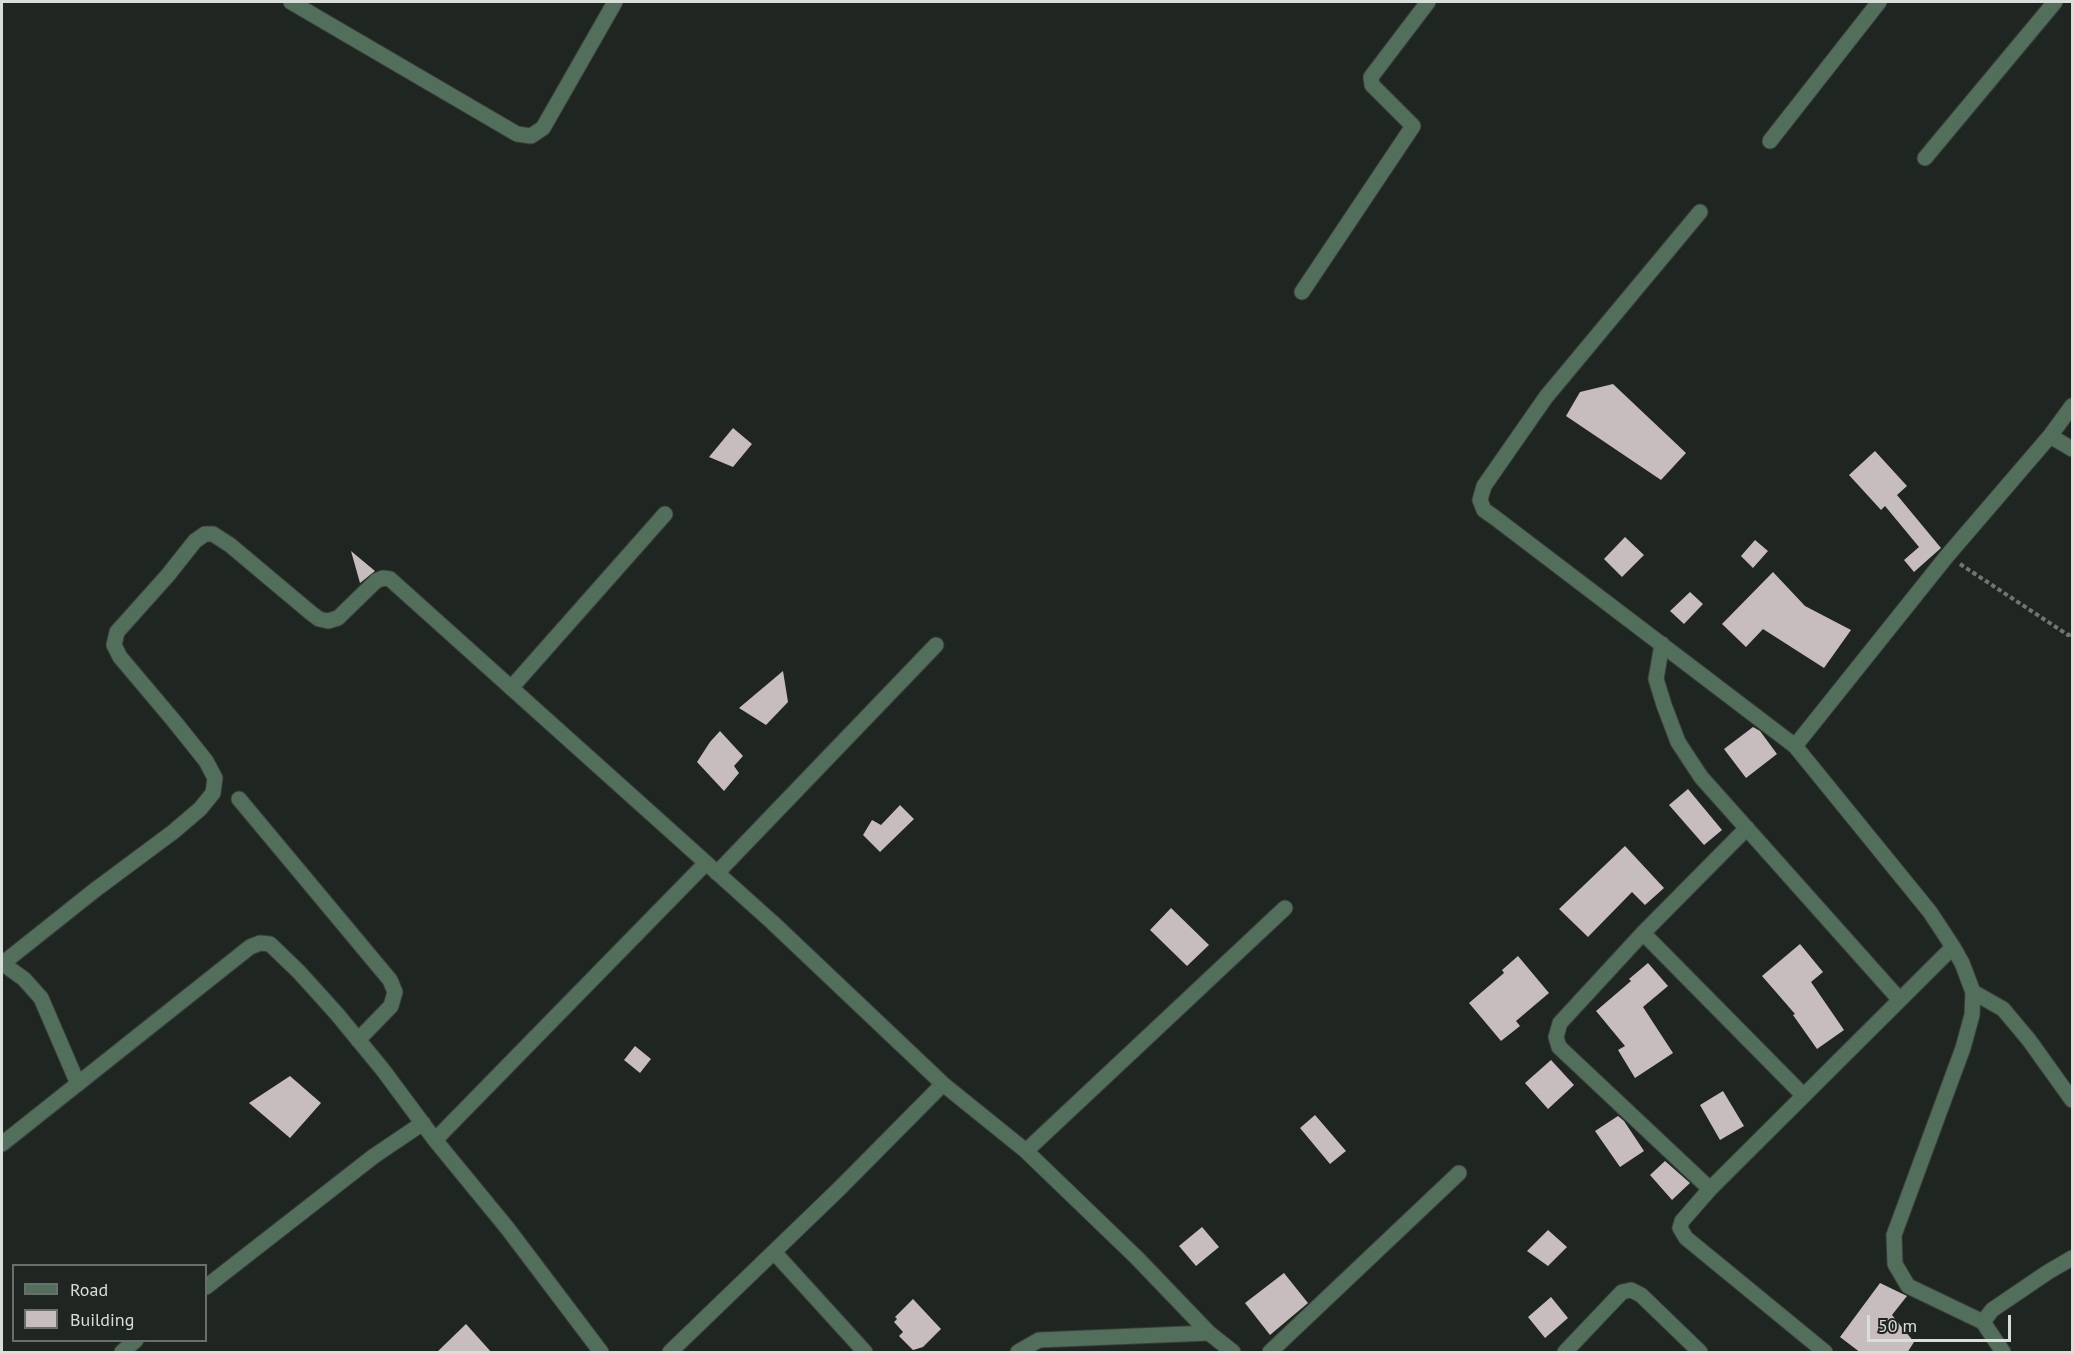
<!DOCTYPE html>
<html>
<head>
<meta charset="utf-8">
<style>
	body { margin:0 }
	#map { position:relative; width:2074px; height:1354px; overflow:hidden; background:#1f2521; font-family:"PT Sans",sans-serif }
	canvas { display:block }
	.frame { position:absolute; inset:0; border:3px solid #dadedb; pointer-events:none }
	.legend { position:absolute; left:12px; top:1264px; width:195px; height:78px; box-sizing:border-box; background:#1f2521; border:2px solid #6a6f6b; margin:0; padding:8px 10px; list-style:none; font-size:18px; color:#dadedb }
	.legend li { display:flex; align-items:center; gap:12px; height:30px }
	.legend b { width:30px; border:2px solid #6a6f6b }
	.scale { position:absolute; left:1867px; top:1315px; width:144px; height:27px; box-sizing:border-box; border:3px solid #dadedb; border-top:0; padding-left:8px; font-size:18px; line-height:21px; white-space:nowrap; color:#dadedb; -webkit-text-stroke:4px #1f2521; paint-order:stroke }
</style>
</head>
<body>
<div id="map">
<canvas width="2074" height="1354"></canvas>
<div class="frame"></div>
<ul class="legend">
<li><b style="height:8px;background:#526f5b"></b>Road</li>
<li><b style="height:16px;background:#c7bdbe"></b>Building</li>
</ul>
<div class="scale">50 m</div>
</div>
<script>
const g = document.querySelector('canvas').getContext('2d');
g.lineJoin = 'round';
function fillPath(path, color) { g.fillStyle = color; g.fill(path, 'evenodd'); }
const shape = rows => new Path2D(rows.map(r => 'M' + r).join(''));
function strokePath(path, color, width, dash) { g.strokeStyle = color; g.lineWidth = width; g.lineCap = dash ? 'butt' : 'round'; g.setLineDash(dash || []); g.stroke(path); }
fillPath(shape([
	[1613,384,1686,453,1661,480,1566,416,1580,392],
	[733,428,752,444,733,467,709,457],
	[1875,451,1907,486,1897,495,1941,548,1914,572,1904,560,1919,547,1885,506,1881,510,1849,475],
	[1625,537,1644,555,1622,577,1604,559],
	[1755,540,1768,551,1753,568,1741,556],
	[351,551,375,571,360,583],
	[1773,572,1805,606,1851,630,1824,668,1763,629,1746,647,1722,624],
	[1690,592,1703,604,1684,624,1670,611],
	[783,671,788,702,766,725,739,708],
	[1753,727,1760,731,1777,754,1746,778,1724,749],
	[720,731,743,756,734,766,739,773,724,791,697,762,710,742],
	[1688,789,1722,830,1704,845,1669,805],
	[900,805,914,819,880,852,863,835,872,820,881,825],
	[1625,846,1664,888,1645,905,1632,892,1588,937,1559,909],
	[1171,908,1209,945,1187,966,1150,930],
	[1800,944,1823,972,1811,982,1844,1030,1817,1049,1793,1015,1795,1014,1762,976],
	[1518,956,1549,993,1516,1021,1520,1026,1501,1041,1469,1003,1504,973,1502,970],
	[1648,963,1668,986,1643,1007,1673,1053,1635,1078,1618,1050,1625,1046,1596,1011,1631,981,1629,979],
	[635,1046,651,1059,640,1073,624,1060],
	[1551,1060,1574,1085,1548,1109,1525,1083],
	[290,1076,321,1103,290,1138,249,1103],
	[1723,1091,1744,1126,1720,1140,1700,1105],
	[1315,1115,1346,1151,1330,1164,1300,1128],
	[1618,1116,1624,1121,1644,1151,1620,1167,1595,1131],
	[1665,1161,1690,1183,1672,1200,1650,1175],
	[1202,1227,1219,1247,1196,1266,1179,1246],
	[1548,1230,1567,1247,1548,1266,1527,1251],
	[1284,1273,1308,1303,1270,1335,1245,1303],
	[1880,1283,1907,1296,1892,1315,1914,1342,1907,1353,1861,1353,1840,1337],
	[1551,1297,1568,1318,1545,1338,1528,1317],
	[913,1299,941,1329,923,1347,913,1350,899,1336,903,1332,894,1322,897,1319,895,1317],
	[466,1324,492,1353,436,1353]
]), '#c7bdbe');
const minor = shape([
	[291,2,517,134,531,136,543,128,615,2],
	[1770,141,1879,2],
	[1925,158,2055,2],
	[1700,212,1546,397,1484,486,1480,500,1484,510,1494,517,1795,746,1930,912,1953,947,1962,963,1973,992,1972,1015,1963,1048,1894,1235,1895,1264,1908,1286,1983,1322,2003,1352],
	[1302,292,1413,126,1372,85,1371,77,1428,2],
	[2050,436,2072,449],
	[1662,644,1656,679,1664,705,1678,742,1701,777,1899,999],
	[511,688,665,514],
	[1795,746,1947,556,2050,436,2072,406],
	[239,799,390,980,395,992,391,1006,358,1040],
	[717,873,936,645],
	[1643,933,1803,1095],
	[2,963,24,979,41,998,78,1084],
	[2,964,95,890,173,832,200,809,213,793,215,778,206,761,174,721,120,657,114,645,117,632,168,575,195,541,205,534,213,534,230,545,311,613,319,619,328,621,338,618,376,581,383,578,390,579,772,922,943,1084,1026,1151,1137,1258,1209,1333,1233,1352],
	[1973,992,2003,1009,2029,1040,2072,1100],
	[435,1140,706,863],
	[2,1144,250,947,260,943,270,944,299,972,337,1014,383,1070,435,1140,508,1229,601,1352],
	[1026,1151,1285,908],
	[1710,1189,1559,1047,1556,1037,1560,1023,1643,933,1747,828],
	[774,1252,865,1352],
	[206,1287,374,1156,423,1123],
	[1983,1322,1992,1310,2048,1272,2072,1258],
	[122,1352,136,1340],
	[670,1352,839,1189,943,1084],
	[1018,1352,1039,1340,1209,1333],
	[1270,1352,1459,1173],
	[1565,1352,1622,1292,1631,1290,1641,1295,1700,1352],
	[1825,1352,1686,1238,1680,1228,1682,1221,1710,1189,1953,947]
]);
strokePath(minor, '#393f3b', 17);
strokePath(shape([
	[1960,564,2068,635,2072,634]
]), '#717673', 4, [4.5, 3]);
strokePath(minor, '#526f5b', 15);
</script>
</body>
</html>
